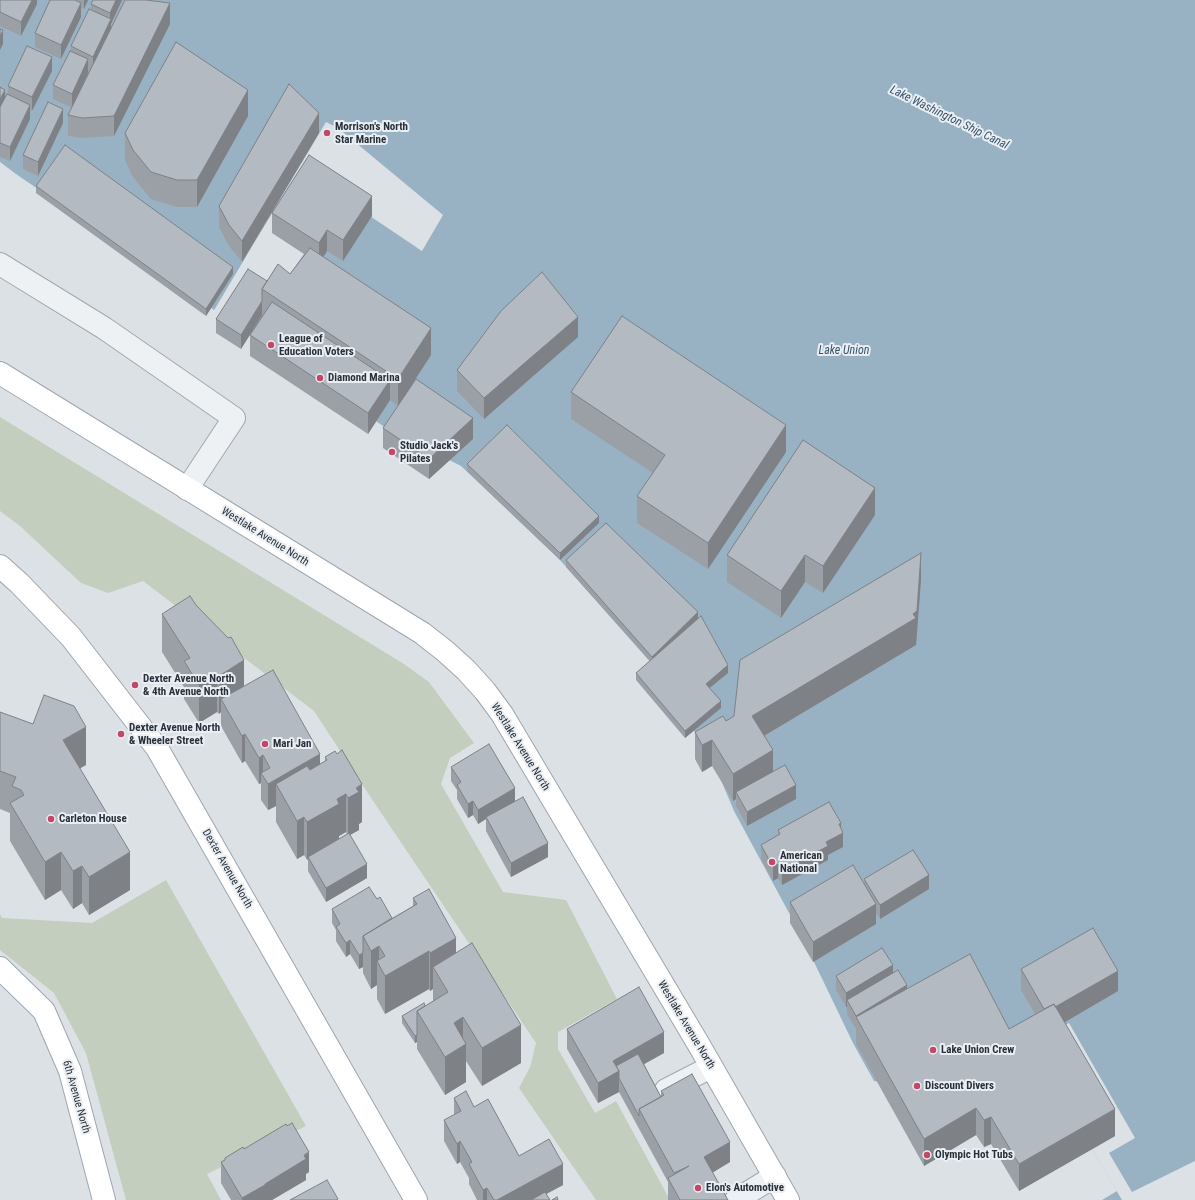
<!DOCTYPE html>
<html>
<head>
<meta charset="utf-8">
<style>
	body { margin:0 }
	canvas { display:block; background:#dce1e5 }
</style>
</head>
<body>
<canvas width="1195" height="1200"></canvas>
<script>
const g = document.querySelector('canvas').getContext('2d');
g.lineJoin = 'round';
function fillPath(path, color) { g.fillStyle = color; g.fill(path, 'evenodd'); }
const shape = rows => new Path2D(rows.map(r => 'M' + r).join(''));
function strokePath(path, color, width, dash) { g.strokeStyle = color; g.lineWidth = width; g.lineCap = dash ? 'butt' : 'round'; g.setLineDash(dash || []); g.stroke(path); }
function label(font, color, halo, rows, align = 'center') {
  g.font = font + ' "Roboto Condensed",sans-serif'; g.lineWidth = 4; g.setLineDash([]); g.textBaseline = 'middle'; g.strokeStyle = halo; g.fillStyle = color; for (const [text, x, y, turn = 0] of rows) {
    g.save(); g.translate(x, y); g.rotate((+turn || 0) * Math.PI / 180); g.textAlign = isNaN(turn) ? turn : align; if (halo) g.strokeText(text, 0, 0); g.fillText(text, 0, 0); g.restore();
  }
}
fillPath(shape([
	[0,417,404,664,429,682,474,743,450,758,441,784,503,892,566,900,617,999,558,1032,558,1049,595,1113,616,1101,670,1200,596,1200,519,1088,530,1067,536,1043,359,780,314,711,143,581,108,593,81,583,20,526,0,511],
	[166,880,306,1126,207,1174,221,1200,126,1200,86,1053,54,993,0,950,0,914,2,918,92,923]
]), '#c4cebe');
fillPath(shape([
	[0,0,1195,0,1195,1200,1102,1200,1117,1191,1092,1149,1115,1136,874,1081,853,1043,802,937,734,811,713,761,652,664,560,560,461,466,386,428,16,174,0,162]
]), '#99b2c3');
fillPath(shape([
	[326,122,338,128,443,215,422,251,343,198,251,338,213,312],
	[1069,1023,1135,1138,1109,1153,1132,1192,1195,1161,1195,1200,1122,1200,1092,1149,1115,1136,1054,1031]
]), '#dce1e5');
const minor = shape([
	[0,264,104,328,234,418,187,489],
	[666,1090,711,1067],
	[736,1200,775,1176]
]);
const major = shape([
	[0,373,422,633,445,651,466,670,485,691,502,714,699,1045,788,1200],
	[0,566,20,584,71,637,157,748,416,1200],
	[0,968,44,1011,70,1071,104,1200]
]);
strokePath(minor, '#a2a8ae', 24);
strokePath(major, '#9ca6b0', 24);
strokePath(minor, '#eef1f4', 22);
strokePath(major, '#fff', 22);
fillPath(shape([
	[0,0,37,0,37,4,21,36,0,26],
	[50,0,88,0,84,9,81,8,81,17,61,59,35,47,35,33],
	[93,0,122,0,111,24,111,28,170,24,114,136,82,138,68,136,68,115,72,108,53,99,53,85,71,51,71,46,91,10,91,4],
	[52,71,32,111,30,110,30,119,10,161,0,157,0,87,5,98,8,94,8,86],
	[248,116,197,207,177,207,151,199,133,177,125,160,125,133],
	[63,123,38,176,23,169,23,155],
	[319,133,273,210,372,216,343,261,327,251,323,257,431,355,399,404,473,439,429,479,383,448,383,428,398,406,390,400,368,434,250,356,250,335,241,349,216,333,216,319,267,281,290,274,304,254,272,233,272,213,242,262,229,246,219,227,219,206],
	[36,186,233,274,206,316,36,193],
	[578,337,484,419,457,391,457,370],
	[571,392,786,452,708,569,637,523,637,496,653,473,571,419],
	[467,464,599,523,560,560,467,471],
	[875,515,823,593,805,582,781,618,727,582,727,555],
	[566,560,698,618,728,673,709,688,721,708,685,738,636,680,636,673,650,661,566,567],
	[921,580,916,645,764,736,773,772,796,799,747,826,736,806,736,799,733,801,712,766,702,772,695,759,695,732,726,721,734,716],
	[162,614,244,687,320,764,325,761,325,757,362,822,359,824,359,830,350,835,367,878,326,902,308,871,308,859,307,860,304,855,297,859,276,822,276,806,268,810,261,800,261,783,259,784,245,761,242,763,221,726,221,712,219,714,217,712,199,723,184,699,184,687,162,652],
	[346,832,347,834,339,839,339,836],
	[0,712,86,765,80,768,130,890,89,915,82,903,73,909,61,890,45,900,10,841,10,813,0,809],
	[451,767,515,802,548,857,511,877,486,831,486,819,478,824,473,815,468,818,457,799,457,790,451,781],
	[841,828,843,847,828,855,828,860,782,885,778,878,773,881,761,859,761,845,778,835,778,830],
	[864,879,929,889,880,919,876,913,876,924,813,962,790,923,790,902,864,884],
	[413,898,456,953,521,1063,482,1086,466,1061,466,1082,445,1095,417,1049,417,1042,415,1043,402,1023,402,1016,425,1006,433,1001,433,989,430,991,429,989,385,1014,377,999,377,985,371,989,363,973,363,967,359,969,350,954,346,957,336,941,336,930,332,923,332,909,377,899,392,918,413,906],
	[1021,969,1118,991,1064,1023,1115,1136,1019,1191,991,1144,984,1147,976,1135,924,1166,856,1044,856,1029,847,1014,847,1007,846,1007,836,990,836,976,893,973,907,989,1009,1029,1035,1014,1021,990],
	[567,1029,664,1053,644,1064,661,1097,661,1091,730,1162,712,1172,728,1200,668,1200,668,1182,619,1092,598,1103,567,1049],
	[454,1098,474,1107,519,1156,563,1185,546,1194,550,1200,477,1200,469,1184,469,1178,460,1162,457,1164,444,1141,444,1120,454,1115],
	[244,1149,309,1172,306,1174,306,1180,272,1200,231,1200,221,1183,221,1162,225,1160,225,1158]
]), '#9ba0a6');
fillPath(shape([
	[32,0,37,0,37,4,21,36,21,22],
	[84,0,88,0,84,9],
	[116,0,122,0,111,24,111,33,93,71,93,57,110,21,110,13],
	[81,3,81,17,61,59,61,45],
	[170,3,170,24,114,136,114,116],
	[3,30,3,44,0,50,0,36],
	[52,57,52,71,32,111,32,97],
	[88,59,88,73,72,108,72,94],
	[5,90,5,103,0,113,0,99],
	[248,90,248,116,197,207,197,180],
	[30,105,30,119,10,161,10,147],
	[63,109,63,123,38,176,38,162],
	[319,113,319,133,242,262,242,241],
	[372,196,372,216,343,261,343,240],
	[327,230,327,251,319,264,319,243],
	[233,267,233,274,206,316,206,309],
	[262,301,262,315,241,349,241,335],
	[578,317,578,337,484,419,484,398],
	[431,328,431,355,398,406,398,379],
	[390,380,390,400,368,434,368,413],
	[473,418,473,439,429,479,429,459],
	[786,425,786,452,708,569,708,543],
	[875,488,875,515,823,593,823,566],
	[599,516,599,523,560,560,560,553],
	[921,553,921,580,916,645,752,743,752,716,913,614],
	[805,555,805,582,781,618,781,591],
	[698,612,698,619,652,664,652,657],
	[244,660,244,698,221,699,221,712,219,714,219,676],
	[728,665,728,673,706,691,706,684],
	[217,674,217,712,199,723,199,685],
	[721,701,721,708,685,738,685,731],
	[86,727,86,765,63,778,63,740],
	[245,734,245,761,242,763,242,736],
	[712,740,712,766,702,772,702,745],
	[773,750,773,777,736,792,736,799,733,801,733,774],
	[320,754,320,781,276,784,276,806,268,810,268,784],
	[263,755,263,775,261,773,261,783,259,784,259,758],
	[362,784,362,822,359,824,359,830,348,836,348,798,356,788],
	[796,785,796,799,747,826,747,812],
	[515,788,515,802,486,817,486,819,478,824,478,810],
	[346,794,346,832,339,836,339,841,308,857,308,859,307,860,307,822,337,799],
	[473,801,473,815,468,818,468,804],
	[304,817,304,855,297,859,297,821],
	[841,823,841,834,843,833,843,847,828,855,828,860,782,885,782,871,839,824],
	[548,843,548,857,511,877,511,863],
	[61,852,61,890,45,900,45,862],
	[130,852,130,890,89,915,89,877],
	[367,864,367,878,326,902,326,888],
	[778,864,778,878,773,881,773,867],
	[82,866,82,903,73,909,73,871],
	[929,875,929,889,880,919,880,905],
	[876,904,876,924,813,962,813,942],
	[456,938,456,976,433,967,433,989,430,991,430,953],
	[350,940,350,954,346,957,346,943],
	[379,946,379,965,377,961,377,985,371,989,371,951],
	[429,951,429,989,385,1014,385,976],
	[363,953,363,967,359,969,359,955],
	[893,965,893,979,847,1000,847,1007,846,1007,846,993],
	[1118,971,1118,991,1046,1033,1046,1012],
	[907,985,907,999,856,1017,856,1030,856,1016],
	[463,1017,463,1046,466,1044,466,1082,445,1095,445,1057,454,1023],
	[521,1025,521,1063,482,1086,482,1048],
	[664,1032,664,1053,619,1078,619,1092,598,1103,598,1083,613,1061],
	[417,1035,417,1042,415,1043,415,1036],
	[976,1108,976,1135,924,1166,924,1139],
	[1115,1109,1115,1136,1019,1191,1019,1164],
	[991,1117,991,1144,984,1147,984,1120],
	[460,1141,460,1162,457,1164,457,1144],
	[730,1142,730,1162,704,1178,704,1157],
	[309,1152,309,1172,306,1174,306,1180,272,1200,242,1200,242,1198,265,1184],
	[563,1164,563,1185,535,1200,497,1200],
	[487,1188,487,1200,483,1200,483,1190]
]), '#7e8287');
const building = shape([
	[0,0,32,0,21,22,0,12,0,0],
	[50,0,75,0,81,3,61,45,35,33,50,0],
	[93,0,116,0,110,13,91,4,93,0],
	[125,0,146,0,170,3,114,116,82,118,68,115,125,0],
	[89,9,111,19,93,57,71,46,89,9],
	[0,29,3,30,0,36,0,29],
	[176,42,248,90,197,180,177,180,151,172,133,150,125,133,176,42],
	[27,46,52,57,32,97,8,86,27,46],
	[70,51,88,59,72,94,53,85,70,51],
	[289,84,319,113,242,241,229,225,219,206,289,84],
	[0,87,5,90,0,99,0,87],
	[7,94,30,105,10,147,0,143,0,107,7,94],
	[48,102,63,109,38,162,23,155,48,102],
	[65,145,233,267,206,309,36,186,65,145],
	[309,155,372,196,343,240,327,230,319,243,272,213,309,155],
	[310,248,431,328,398,379,262,289,278,264,290,274,310,248],
	[248,269,267,281,262,289,262,301,241,335,216,319,248,269],
	[542,272,578,317,484,398,457,370,501,311,542,272],
	[272,302,390,380,368,413,250,335,272,302],
	[622,316,786,425,708,543,637,496,665,455,571,392,622,316],
	[416,379,473,418,429,459,383,428,416,379],
	[507,425,599,516,560,553,467,464,507,425],
	[803,440,875,488,823,566,805,555,781,591,727,555,803,440],
	[606,523,698,612,652,657,566,560,606,523],
	[921,553,917,611,913,614,916,618,752,716,773,750,733,774,712,740,702,745,695,732,723,716,726,721,734,716,740,660,921,553],
	[190,596,196,605,228,638,231,637,244,660,219,676,217,674,199,685,184,661,190,658,162,614,190,596],
	[701,616,728,665,706,684,721,701,685,731,636,673,701,616],
	[273,670,320,754,268,784,261,773,270,768,263,755,259,758,245,734,242,736,221,699,273,670],
	[44,695,74,706,86,727,63,740,130,852,89,877,82,866,73,871,61,852,45,862,10,803,24,795,21,790,12,786,16,777,0,771,0,712,33,724,44,695],
	[489,744,515,788,478,810,473,801,468,804,457,785,461,782,451,767,489,744],
	[342,750,362,784,356,788,359,792,348,798,346,794,337,799,339,804,307,822,304,817,297,821,276,784,307,766,310,770,327,760,325,757,335,751,337,754,342,750],
	[785,765,796,785,747,812,736,792,785,765],
	[523,797,548,843,511,863,486,817,523,797],
	[829,802,841,823,839,824,843,833,826,842,828,846,782,871,778,864,773,867,761,845,780,834,778,830,829,802],
	[349,833,367,864,326,888,308,857,349,833],
	[913,850,929,875,880,905,864,879,913,850],
	[853,865,876,904,813,942,790,902,853,865],
	[369,887,377,899,380,897,392,918,363,936,363,953,359,955,350,940,346,943,336,927,340,924,332,909,369,887],
	[429,889,456,938,430,953,429,951,385,976,377,961,385,956,379,946,371,951,363,936,417,904,413,898,429,889],
	[1093,928,1118,971,1055,1007,1054,1004,1044,1009,1021,969,1093,928],
	[472,943,521,1025,482,1048,463,1017,454,1023,466,1044,445,1057,417,1011,448,992,433,967,472,943],
	[882,948,893,965,846,993,836,976,882,948],
	[970,954,1009,1029,1054,1004,1115,1109,1019,1164,991,1117,984,1120,976,1108,924,1139,856,1017,970,954],
	[898,970,907,985,856,1016,847,1000,898,970],
	[639,987,664,1032,613,1061,619,1071,598,1083,567,1029,639,987],
	[424,1003,425,1006,417,1011,417,1035,415,1036,402,1016,424,1003],
	[638,1054,661,1097,639,1109,639,1116,619,1078,619,1071,616,1066,638,1054],
	[692,1074,730,1142,704,1157,728,1200,680,1200,668,1178,689,1166,674,1173,639,1109,664,1095,661,1091,692,1074],
	[466,1091,474,1107,488,1099,519,1156,549,1139,563,1164,497,1200,494,1200,487,1188,483,1190,469,1164,472,1162,460,1141,457,1144,444,1120,461,1111,454,1098,466,1091],
	[292,1123,309,1152,304,1155,306,1159,265,1184,265,1185,242,1198,221,1162,225,1160,225,1158,243,1147,244,1149,286,1124,287,1126,292,1123],
	[327,1180,338,1199,336,1200,290,1200,327,1180],
	[545,1192,550,1200,531,1200,545,1192],
	[557,1197,558,1200,552,1200,557,1197]
]);
fillPath(building, '#b4bac1');
strokePath(building, '#7e8287', 1);
for (const [x, y, r, color] of [
	[327,133,4,"#c34868"],
	[271,345,4,"#c34868"],
	[320,378,4,"#c34868"],
	[392,452,4,"#c34868"],
	[135,685,4,"#c34868"],
	[121,734,4,"#c34868"],
	[265,744,4,"#c34868"],
	[51,819,4,"#c34868"],
	[772,862,4,"#c34868"],
	[933,1050,4,"#c34868"],
	[917,1086,4,"#c34868"],
	[927,1155,4,"#c34868"],
	[698,1188,4,"#c34868"]
]) { const dot = new Path2D(); dot.arc(x, y, r, 0, 2 * Math.PI); g.fillStyle = color; g.fill(dot); strokePath(dot, '#ebeff3', 1.5); }
label('bold 11px', '#27303a', '#ebeff3', [
	["Morrison's North",335,127],
	["Star Marine",335,140],
	["League of",279,339],
	["Education Voters",279,352],
	["Diamond Marina",328,378],
	["Studio Jack's",400,446],
	["Pilates",400,459],
	["Dexter Avenue North",143,679],
	["& 4th Avenue North",143,692],
	["Dexter Avenue North",129,728],
	["& Wheeler Street",129,741],
	["Mari Jan",273,744],
	["Carleton House",59,819],
	["American",780,856],
	["National",780,869],
	["Lake Union Crew",941,1050],
	["Discount Divers",925,1086],
	["Olympic Hot Tubs",935,1155],
	["Elon's Automotive",706,1188]
], 'left');
label('11px', '#27303a', '#ebeff3', [
	["Westlake Avenue North",265,537,32],
	["Westlake Avenue North",520,747,58],
	["Dexter Avenue North",227,869,60],
	["Westlake Avenue North",686,1025,59],
	["6th Avenue North",76,1097,74]
]);
label('italic 12px', '#34536b', '#ebeff3', [
	["Lake Washington Ship Canal",949,118,26],
	["Lake Union",844,351]
]);
</script>
</body>
</html>
